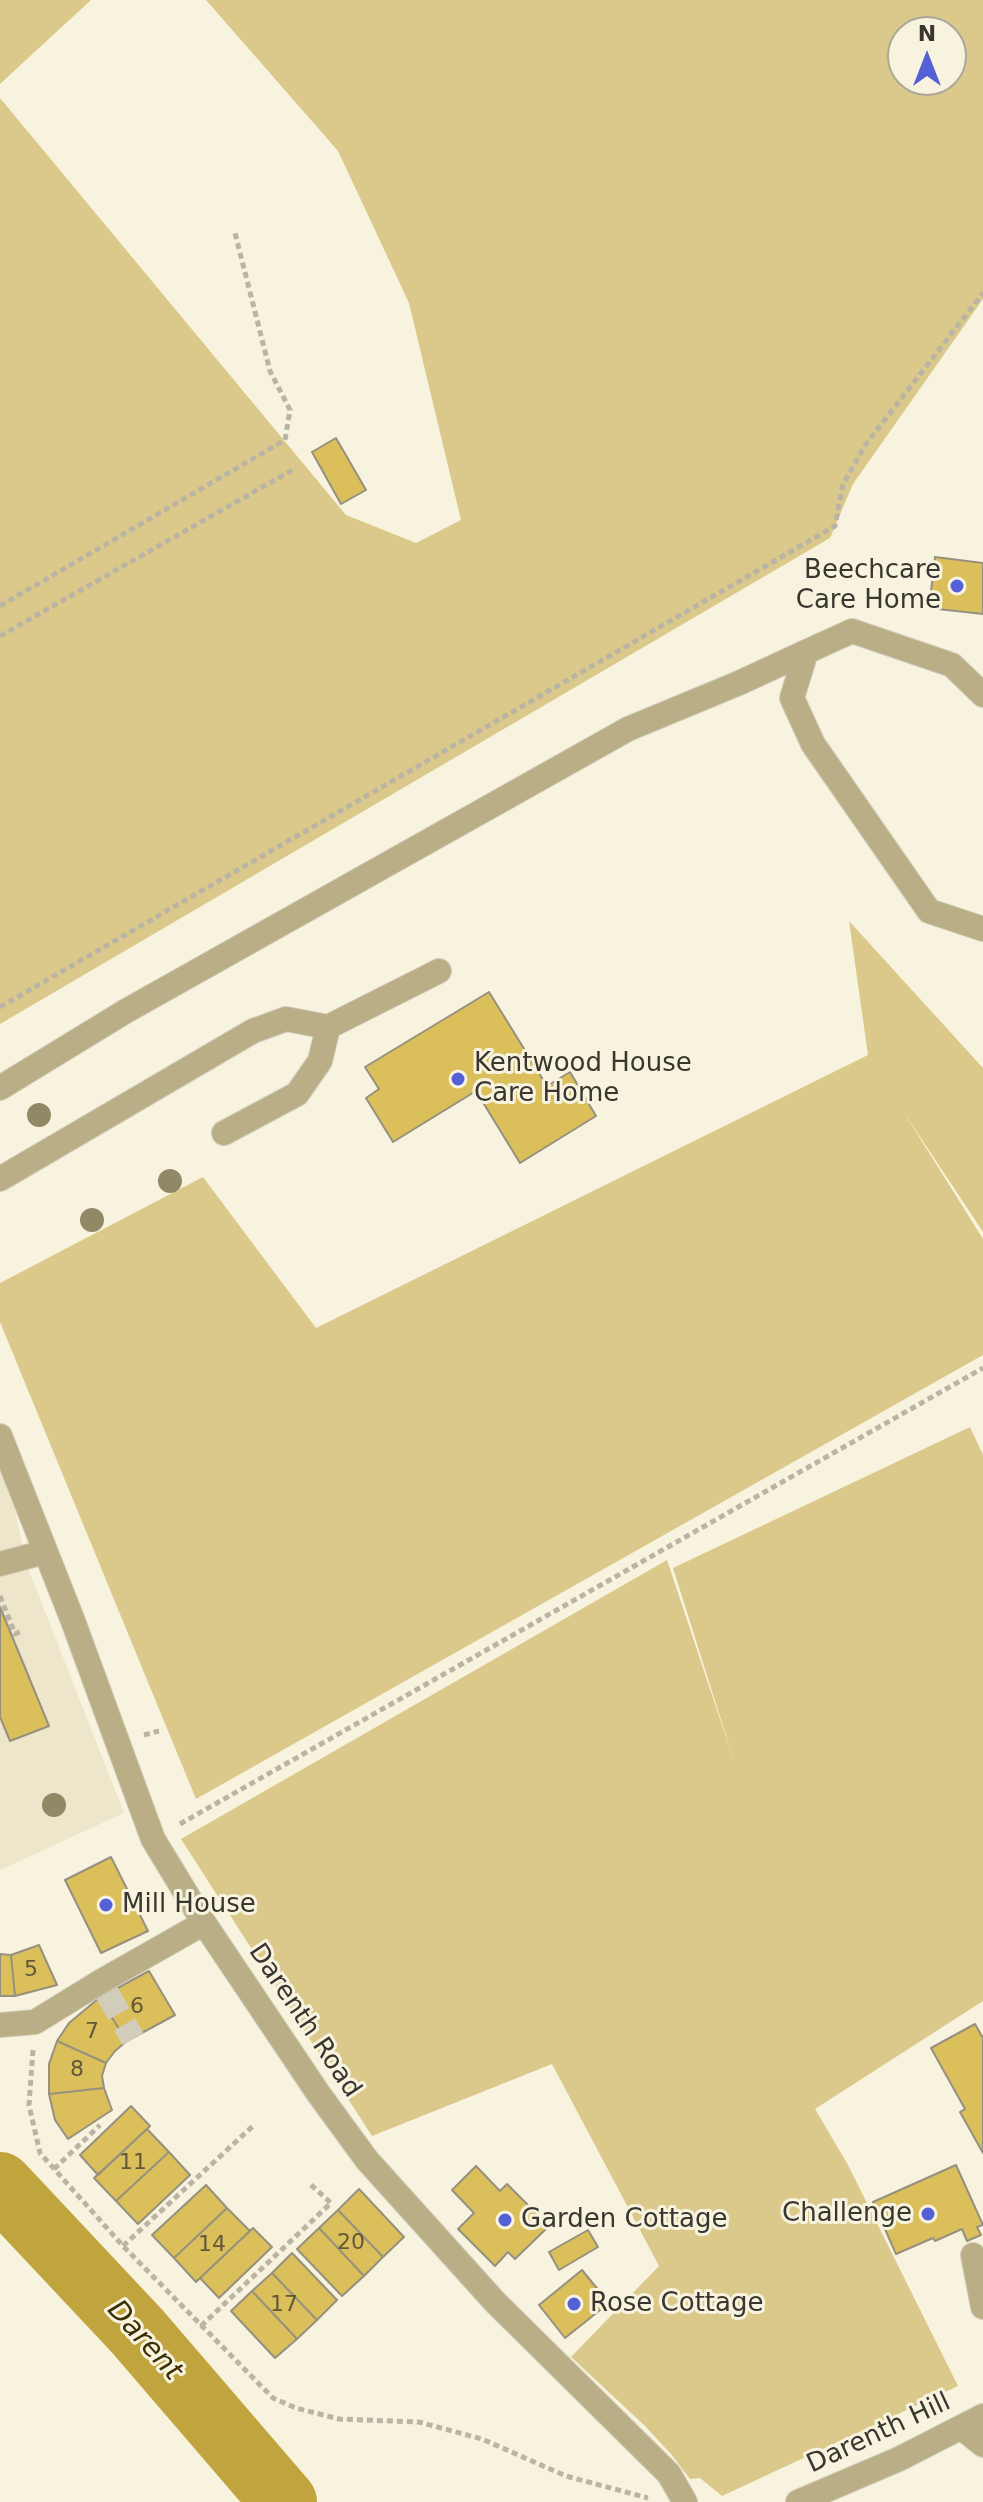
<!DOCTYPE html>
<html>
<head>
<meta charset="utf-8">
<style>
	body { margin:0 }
	#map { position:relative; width:983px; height:2502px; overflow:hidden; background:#f8f3de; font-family:"DejaVu Sans",sans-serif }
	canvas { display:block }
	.north { position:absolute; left:887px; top:16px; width:80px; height:80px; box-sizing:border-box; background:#f8f3de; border:2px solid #aca798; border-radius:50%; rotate:0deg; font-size:22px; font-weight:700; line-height:32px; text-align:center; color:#39362f }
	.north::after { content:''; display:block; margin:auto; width:28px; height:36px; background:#5360d6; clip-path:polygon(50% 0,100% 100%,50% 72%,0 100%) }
</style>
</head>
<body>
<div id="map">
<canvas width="983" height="2502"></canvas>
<div class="north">N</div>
</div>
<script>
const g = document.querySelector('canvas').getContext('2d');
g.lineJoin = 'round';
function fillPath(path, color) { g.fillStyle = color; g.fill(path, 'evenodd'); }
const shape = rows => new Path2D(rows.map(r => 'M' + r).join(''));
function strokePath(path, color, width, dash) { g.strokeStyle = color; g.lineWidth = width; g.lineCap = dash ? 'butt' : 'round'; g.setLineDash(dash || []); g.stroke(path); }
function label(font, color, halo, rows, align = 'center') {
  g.font = font + ' "DejaVu Sans",sans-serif'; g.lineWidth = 6; g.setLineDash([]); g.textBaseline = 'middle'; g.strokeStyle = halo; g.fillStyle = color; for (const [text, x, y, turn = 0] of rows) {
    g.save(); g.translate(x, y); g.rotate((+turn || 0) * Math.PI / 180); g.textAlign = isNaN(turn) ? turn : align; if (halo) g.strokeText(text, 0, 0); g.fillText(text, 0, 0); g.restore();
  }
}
fillPath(shape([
	[6,1467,26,1563,124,1813,0,1870,0,1470]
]), '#eee6cb');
fillPath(shape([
	[0,0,91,0,0,84],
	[206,0,983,0,983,299,853,484,830,538,0,1024,0,98,346,515,416,543,461,520,409,303,338,151],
	[903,32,951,32,951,80,903,80],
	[849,921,983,1068,983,1232,903,1111,983,1239,983,1355,196,1799,0,1322,0,1283,203,1177,316,1328,868,1055],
	[970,1427,983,1455,983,2001,815,2109,848,2165,958,2386,722,2496,700,2478,690,2479,671,2454,644,2425,571,2357,659,2266,552,2064,372,2136,181,1839,667,1560,734,1761,673,1568]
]), '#dbc98b');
strokePath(shape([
	[0,2185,137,2331,284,2502]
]), '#c0a53e', 66);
const building = shape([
	[336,438,366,490,341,504,312,452,336,438],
	[935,557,983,563,983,614,929,608,935,557],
	[489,992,547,1086,570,1072,596,1116,520,1163,476,1091,393,1142,366,1098,379,1089,365,1067,489,992],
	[0,1607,49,1726,10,1741,0,1717,0,1607],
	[111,1857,148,1931,101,1953,65,1880,111,1857],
	[39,1945,57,1985,15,1996,11,1955,39,1945],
	[0,1954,11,1955,15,1996,0,1996,0,1954],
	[149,1971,175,2015,127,2041,99,1998,149,1971],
	[99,1998,127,2041,115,2051,106,2063,57,2041,69,2023,99,1998],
	[975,2024,983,2038,983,2153,960,2112,965,2109,931,2048,975,2024],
	[57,2041,106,2063,102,2076,104,2088,49,2094,49,2064,57,2041],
	[104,2088,112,2110,68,2139,55,2120,49,2094,104,2088],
	[131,2106,150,2126,98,2175,80,2155,131,2106],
	[147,2129,169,2152,116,2201,94,2178,147,2129],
	[169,2152,190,2175,138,2224,116,2201,169,2152],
	[956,2165,983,2225,977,2227,981,2235,967,2241,962,2229,935,2241,933,2238,896,2254,873,2202,956,2165],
	[476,2166,500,2191,507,2184,549,2226,515,2259,508,2252,495,2266,458,2229,474,2213,452,2190,476,2166],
	[206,2185,227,2208,174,2258,152,2235,206,2185],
	[359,2189,404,2237,383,2257,338,2210,359,2189],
	[227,2208,250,2231,196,2282,174,2258,227,2208],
	[338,2210,383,2257,364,2276,319,2228,338,2210],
	[253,2228,272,2247,219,2298,200,2278,253,2228],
	[319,2228,364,2276,342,2296,297,2249,319,2228],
	[588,2230,598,2247,559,2270,549,2252,588,2230],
	[292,2253,337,2300,317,2320,272,2273,292,2253],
	[582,2270,609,2303,565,2338,539,2305,582,2270],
	[272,2273,317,2320,297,2339,252,2291,272,2273],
	[252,2291,297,2339,275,2358,231,2311,252,2291]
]);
fillPath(building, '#dbbf5a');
strokePath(building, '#96917e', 2);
strokePath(shape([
	[107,1993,133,2039]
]), '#d2cdbb', 24, [24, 12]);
const minor = shape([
	[983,695,952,665,852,631,806,652,792,698,813,744,929,911,983,929],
	[0,1088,126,1011,628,729,739,683,806,652],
	[224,1133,297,1094,320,1061,328,1027],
	[0,1179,253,1031,286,1019,328,1027,439,971],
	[0,1436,73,1621,153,1839,204,1923,318,2093,367,2160,495,2302,669,2474,685,2502],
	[0,1564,45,1552],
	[0,2025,35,2022,100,1982,204,1923],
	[973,2255,983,2307],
	[962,2428,983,2445],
	[798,2502,899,2459,983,2416]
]);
strokePath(minor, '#d2cdbb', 26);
strokePath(shape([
	[0,606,285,440,290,410,270,371,235,233],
	[0,636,296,468],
	[0,1007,835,526,843,484,866,444,983,293],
	[0,1596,15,1634,22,1631],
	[144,1735,159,1731],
	[180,1824,983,1368],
	[33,2050,29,2105,40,2153,123,2246,273,2398,296,2408,339,2419,419,2422,482,2439,566,2476,648,2498],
	[54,2169,100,2125],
	[123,2246,254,2125],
	[201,2326,331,2203,310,2184]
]), '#b9b4a4', 5, [6, 4]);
strokePath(minor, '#b9ae86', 24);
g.fillStyle = '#918966';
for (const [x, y] of [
	[39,1115],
	[170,1181],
	[92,1220],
	[54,1805]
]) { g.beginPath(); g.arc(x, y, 12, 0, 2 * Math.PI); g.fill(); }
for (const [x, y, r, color] of [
	[957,586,8,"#5360d6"],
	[458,1079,8,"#5360d6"],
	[106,1905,8,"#5360d6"],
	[928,2214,8,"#5360d6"],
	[505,2220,8,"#5360d6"],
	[574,2304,8,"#5360d6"]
]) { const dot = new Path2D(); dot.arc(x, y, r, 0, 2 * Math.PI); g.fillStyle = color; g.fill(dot); strokePath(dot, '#f8f3de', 3); }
label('22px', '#62583a', null, [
	["5",31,1970],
	["6",137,2007],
	["7",92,2032],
	["8",77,2070],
	["11",133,2163],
	["20",351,2243],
	["14",212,2245],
	["17",284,2305]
]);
label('26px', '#39362f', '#f8f3de', [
	["Beechcare",941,571,"right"],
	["Care Home",941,601,"right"],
	["Kentwood House",474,1064],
	["Care Home",474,1094],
	["Mill House",122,1905],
	["Challenge",912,2214,"right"],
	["Garden Cottage",521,2220],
	["Rose Cottage",590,2304]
], 'left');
label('26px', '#39362f', '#f8f3de', [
	["Darenth Road",304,2021,56],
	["Darenth Hill",879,2434,-25]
]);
label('italic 28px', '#3a2f02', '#f8f3de', [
	["Darent",144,2341,48]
]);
</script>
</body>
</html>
